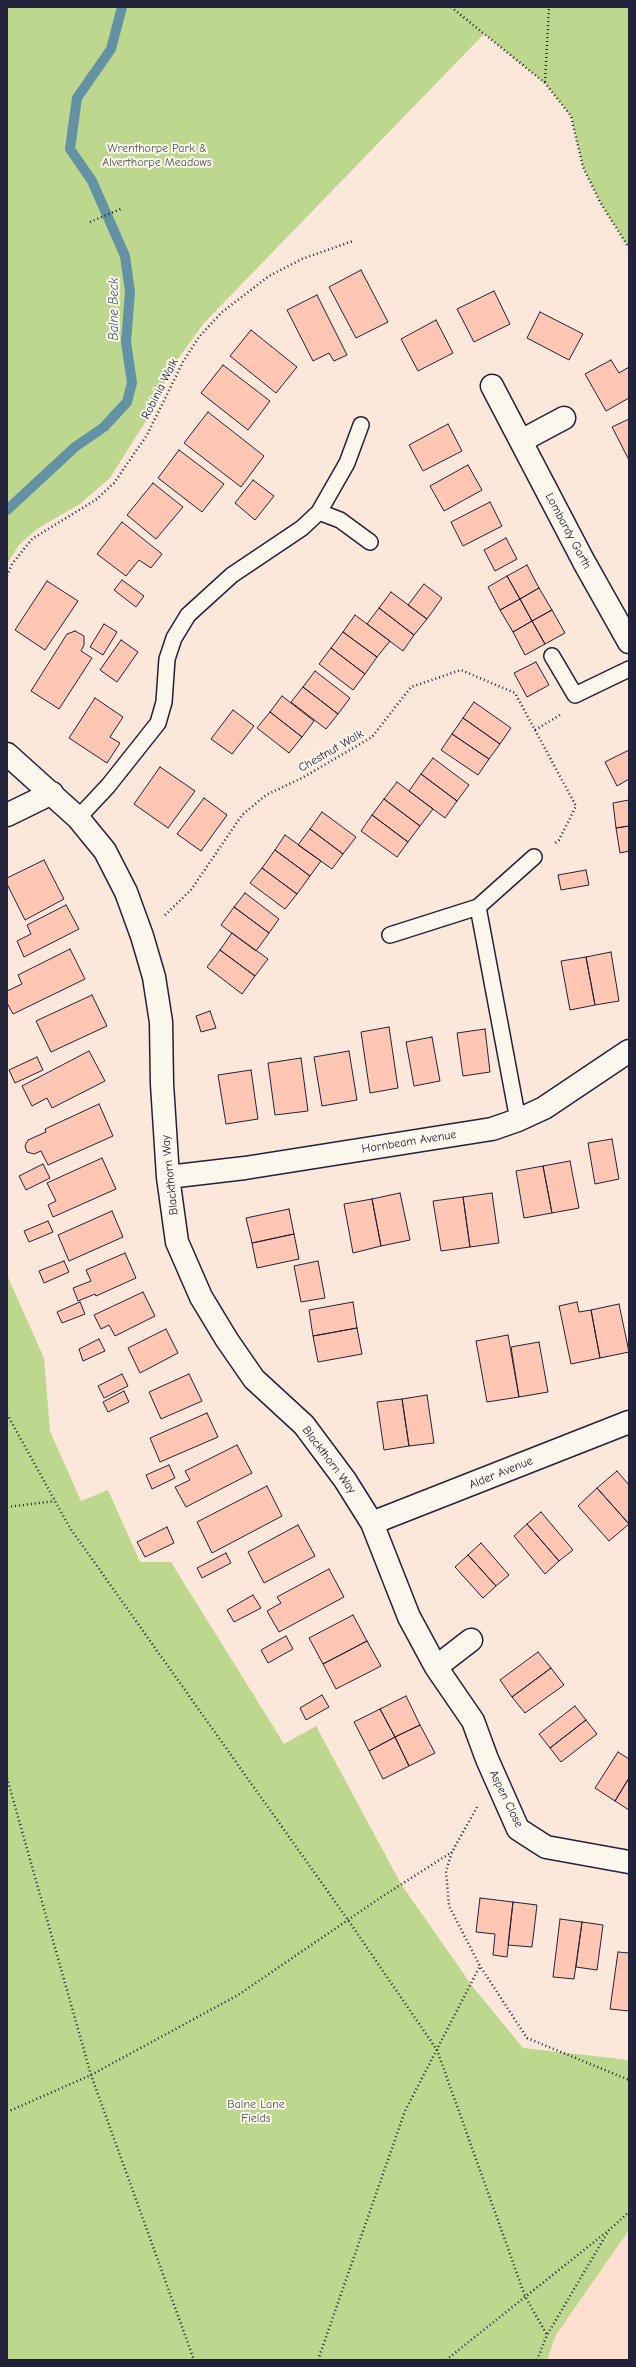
<!DOCTYPE html>
<html>
<head>
<meta charset="utf-8">
<style>
	body { margin:0 }
	#map { position:relative; width:636px; height:2367px; overflow:hidden; background:#fce8db; font-family:"Comic Neue",sans-serif }
	canvas { display:block }
	.frame { position:absolute; inset:0; border:8px solid #22223b; pointer-events:none }
</style>
</head>
<body>
<div id="map">
<canvas width="636" height="2367"></canvas>
<div class="frame"></div>
</div>
<script>
const g = document.querySelector('canvas').getContext('2d');
g.lineJoin = 'round';
function fillPath(path, color) { g.fillStyle = color; g.fill(path, 'evenodd'); }
const shape = rows => new Path2D(rows.map(r => 'M' + r).join(''));
function strokePath(path, color, width, dash) { g.strokeStyle = color; g.lineWidth = width; g.lineCap = dash ? 'butt' : 'round'; g.setLineDash(dash || []); g.stroke(path); }
function label(font, color, halo, rows, align = 'center') {
  g.font = font + ' "Comic Neue",sans-serif'; g.lineWidth = 4; g.setLineDash([]); g.textBaseline = 'middle'; g.strokeStyle = halo; g.fillStyle = color; for (const [text, x, y, turn = 0] of rows) {
    g.save(); g.translate(x, y); g.rotate((+turn || 0) * Math.PI / 180); g.textAlign = isNaN(turn) ? turn : align; if (halo) g.strokeText(text, 0, 0); g.fillText(text, 0, 0); g.restore();
  }
}
fillPath(shape([
	[629,2230,629,2360,547,2360,556,2335]
]), '#fddecf');
fillPath(shape([
	[7,7,629,7,629,248,600,202,583,167,571,116,545,83,484,34,204,323,172,367,151,413,110,478,80,504,37,529,19,545,7,564],
	[7,1275,44,1358,50,1431,81,1501,108,1490,140,1562,171,1562,284,1744,316,1726,401,1884,473,1987,523,2048,629,2060,629,2230,556,2335,547,2360,7,2360]
]), '#bed78e');
strokePath(shape([
	[7,510,75,447,104,427,127,402,132,383,126,342,130,292,125,256,92,181,70,149,77,98,111,49,122,7]
]), '#6292a4', 10);
const building = shape([
	[361,270,388,322,356,338,329,287,361,270],
	[494,291,510,324,474,342,457,309,494,291],
	[317,295,347,355,334,361,329,353,313,361,287,310,317,295],
	[540,312,583,334,569,360,527,338,540,312],
	[436,320,453,353,418,371,401,339,436,320],
	[251,330,297,367,276,393,230,356,251,330],
	[611,360,619,373,629,367,629,398,606,411,585,374,611,360],
	[223,365,270,401,248,430,201,393,223,365],
	[208,412,264,456,241,487,184,443,208,412],
	[629,419,629,460,612,427,629,419],
	[448,424,462,451,423,471,409,445,448,424],
	[179,450,224,484,202,512,158,478,179,450],
	[468,465,482,490,444,511,430,486,468,465],
	[253,480,274,496,255,520,235,503,253,480],
	[153,483,183,507,156,539,127,515,153,483],
	[490,502,502,526,463,546,451,522,490,502],
	[122,522,162,554,151,568,139,560,126,576,97,554,122,522],
	[506,538,517,559,495,571,484,550,506,538],
	[527,565,539,588,520,599,507,576,527,565],
	[507,576,520,599,500,610,488,587,507,576],
	[122,580,144,596,136,607,114,590,122,580],
	[47,581,78,601,45,650,15,630,47,581],
	[424,584,442,598,427,619,408,605,424,584],
	[539,588,552,610,532,621,520,599,539,588],
	[391,592,427,619,414,635,379,608,391,592],
	[520,599,532,621,513,632,500,610,520,599],
	[379,608,414,635,403,651,367,624,379,608],
	[552,610,565,633,545,644,532,621,552,610],
	[355,615,390,641,377,657,343,632,355,615],
	[532,621,545,644,525,655,513,632,532,621],
	[104,624,117,632,103,655,90,647,104,624],
	[75,631,84,636,84,645,81,651,92,658,59,709,31,691,67,634,75,631],
	[343,632,377,657,365,674,331,648,343,632],
	[121,640,138,652,117,682,100,670,121,640],
	[331,648,365,674,353,690,319,664,331,648],
	[536,662,549,685,527,697,514,673,536,662],
	[315,671,350,698,338,714,303,687,315,671],
	[303,687,338,714,326,729,291,702,303,687],
	[282,696,314,721,302,737,270,712,282,696],
	[95,698,123,717,110,737,120,743,107,763,69,738,95,698],
	[474,702,511,728,500,744,463,718,474,702],
	[233,710,254,726,232,754,211,739,233,710],
	[270,712,302,737,289,753,257,728,270,712],
	[463,718,500,744,489,759,452,734,463,718],
	[452,734,489,759,478,775,441,750,452,734],
	[629,750,629,779,617,786,605,762,629,750],
	[433,758,469,785,457,801,421,774,433,758],
	[160,767,195,791,168,828,134,804,160,767],
	[421,774,457,801,445,818,409,791,421,774],
	[397,782,433,809,420,826,384,799,397,782],
	[204,798,227,815,201,851,177,834,204,798],
	[384,799,420,826,408,842,372,815,384,799],
	[629,800,629,826,616,828,613,803,629,800],
	[322,812,356,837,343,854,310,829,322,812],
	[372,815,408,842,397,857,361,831,372,815],
	[629,826,629,851,620,853,616,828,629,826],
	[310,829,343,854,332,869,298,845,310,829],
	[285,835,321,861,310,876,275,850,285,835],
	[275,850,310,876,297,894,262,868,275,850],
	[44,860,64,899,25,920,7,884,7,878,44,860],
	[262,868,297,894,285,909,250,883,262,868],
	[586,870,589,885,561,890,558,875,586,870],
	[245,893,279,919,269,933,234,907,245,893],
	[66,905,79,929,24,957,17,941,31,934,27,925,66,905],
	[234,907,269,933,256,951,221,925,234,907],
	[232,933,268,959,255,976,220,950,232,933],
	[70,949,85,979,13,1014,7,1003,7,991,22,984,18,975,70,949],
	[220,950,255,976,242,994,207,967,220,950],
	[611,952,619,1001,595,1005,586,957,611,952],
	[586,957,595,1005,570,1010,561,961,586,957],
	[92,995,107,1026,51,1052,36,1021,92,995],
	[210,1011,216,1028,201,1032,196,1016,210,1011],
	[389,1027,398,1088,370,1093,361,1032,389,1027],
	[485,1029,490,1072,463,1076,457,1033,485,1029],
	[432,1037,440,1081,414,1086,406,1042,432,1037],
	[89,1051,105,1081,52,1108,47,1098,32,1106,22,1086,89,1051],
	[349,1051,357,1100,322,1106,314,1057,349,1051],
	[37,1057,43,1070,15,1083,9,1070,37,1057],
	[301,1058,308,1111,275,1115,268,1063,301,1058],
	[251,1070,258,1119,226,1124,218,1075,251,1070],
	[99,1104,113,1136,48,1165,41,1151,34,1154,27,1152,25,1146,28,1140,46,1132,45,1129,99,1104],
	[612,1139,619,1179,595,1184,588,1143,612,1139],
	[102,1158,116,1189,53,1217,48,1205,56,1201,47,1183,102,1158],
	[570,1161,579,1208,552,1213,543,1166,570,1161],
	[43,1164,50,1178,26,1190,19,1176,43,1164],
	[543,1166,552,1213,524,1218,516,1171,543,1166],
	[400,1193,410,1240,381,1246,372,1199,400,1193],
	[492,1193,499,1243,470,1247,463,1197,492,1193],
	[463,1197,470,1247,441,1251,433,1201,463,1197],
	[372,1199,381,1246,353,1253,344,1204,372,1199],
	[289,1209,294,1234,252,1243,246,1218,289,1209],
	[112,1211,123,1237,69,1261,58,1235,112,1211],
	[48,1221,53,1232,29,1242,24,1231,48,1221],
	[294,1234,299,1259,257,1268,252,1243,294,1234],
	[125,1253,136,1278,96,1296,95,1294,78,1301,73,1288,91,1281,86,1270,125,1253],
	[64,1261,69,1272,44,1283,39,1271,64,1261],
	[318,1261,325,1298,301,1302,294,1266,318,1261],
	[143,1292,155,1316,115,1336,109,1325,101,1329,94,1315,143,1292],
	[80,1302,85,1314,62,1323,57,1312,80,1302],
	[353,1302,357,1328,313,1336,309,1310,353,1302],
	[577,1302,579,1312,591,1310,600,1358,571,1364,559,1306,577,1302],
	[619,1304,629,1352,600,1358,591,1310,619,1304],
	[357,1328,362,1354,318,1362,313,1336,357,1328],
	[166,1329,178,1353,140,1373,128,1348,166,1329],
	[508,1335,519,1397,487,1402,476,1341,508,1335],
	[99,1339,105,1351,83,1361,79,1349,99,1339],
	[539,1342,548,1392,519,1397,511,1347,539,1342],
	[122,1374,128,1386,104,1398,98,1386,122,1374],
	[189,1374,202,1401,161,1419,149,1392,189,1374],
	[124,1391,129,1402,108,1412,103,1402,124,1391],
	[427,1395,434,1443,409,1446,402,1399,427,1395],
	[402,1399,409,1446,384,1450,377,1402,402,1399],
	[207,1413,218,1437,160,1462,150,1438,207,1413],
	[237,1445,252,1473,186,1507,175,1487,190,1480,185,1471,237,1445],
	[169,1465,175,1478,152,1489,146,1475,169,1465],
	[617,1471,629,1485,629,1524,597,1488,617,1471],
	[267,1486,282,1516,212,1553,197,1522,267,1486],
	[597,1488,629,1524,609,1541,578,1506,597,1488],
	[541,1512,573,1550,559,1561,527,1524,541,1512],
	[527,1524,559,1561,545,1574,514,1536,527,1524],
	[298,1525,315,1556,264,1583,248,1552,298,1525],
	[167,1527,174,1543,145,1557,137,1542,167,1527],
	[481,1543,509,1575,496,1586,468,1555,481,1543],
	[226,1553,231,1563,202,1578,197,1568,226,1553],
	[468,1555,496,1586,483,1598,455,1567,468,1555],
	[329,1569,344,1597,279,1632,267,1611,281,1603,277,1597,329,1569],
	[253,1595,261,1608,234,1622,227,1610,253,1595],
	[353,1615,367,1641,323,1664,309,1638,353,1615],
	[286,1636,293,1649,268,1663,261,1650,286,1636],
	[367,1641,381,1666,336,1689,323,1664,367,1641],
	[538,1652,551,1668,512,1697,500,1680,538,1652],
	[551,1668,564,1685,525,1713,512,1697,551,1668],
	[322,1695,329,1707,306,1720,300,1708,322,1695],
	[406,1696,420,1725,395,1737,380,1709,406,1696],
	[575,1706,586,1720,550,1748,539,1734,575,1706],
	[380,1709,395,1737,369,1751,354,1722,380,1709],
	[586,1720,597,1734,561,1762,550,1748,586,1720],
	[420,1725,435,1753,409,1766,395,1737,420,1725],
	[395,1737,409,1766,383,1779,369,1751,395,1737],
	[618,1752,629,1759,629,1778,615,1801,595,1788,618,1752],
	[629,1778,629,1810,615,1801,629,1778],
	[480,1898,513,1902,507,1957,493,1955,495,1934,476,1932,480,1898],
	[513,1902,537,1905,532,1947,508,1945,513,1902],
	[560,1919,582,1922,574,1979,553,1977,560,1919],
	[582,1922,603,1925,597,1970,576,1967,582,1922],
	[618,1952,629,1953,629,2011,610,2009,618,1952]
]);
fillPath(building, '#ffc6b4');
strokePath(building, '#22223b', 1);
const service = shape([
	[319,512,340,520,370,542],
	[552,656,575,695,629,669],
	[78,818,108,786,158,723,164,702,167,659,174,638,188,615,232,575,302,528,319,512,347,463,361,425],
	[478,907,518,1120],
	[390,935,478,907,534,857]
]);
const minor = shape([
	[492,386,584,562,629,642],
	[521,441,564,418],
	[7,754,78,818,105,851,126,892,142,936,154,977,161,1022,162,1084,168,1177,177,1242,201,1297,227,1340,254,1379,304,1425,345,1480,372,1523,409,1617,436,1667,473,1721,487,1759,518,1829,546,1847,629,1862],
	[7,815,52,793],
	[168,1177,245,1168,492,1129,518,1120,544,1108,629,1051],
	[372,1523,629,1422],
	[436,1667,471,1640]
]);
strokePath(service, '#22223b', 18);
strokePath(minor, '#22223b', 25);
strokePath(shape([
	[451,7,545,83,571,116,583,167,600,202,629,248],
	[545,82,549,7],
	[90,222,123,208],
	[7,576,12,564,32,539,97,499,114,483,147,435,183,362,199,337,221,313,269,276,302,259,353,241],
	[535,730,576,806,559,840,555,843],
	[165,915,191,890,242,815,266,795,302,778,372,737,411,687,461,670,515,693,535,730,560,715],
	[7,1414,70,1528,348,1920,437,2050,525,2296,547,2335],
	[7,1507,55,1501],
	[7,1778,91,2075,194,2360],
	[477,1807,452,1852,446,1871,449,1906,480,1966,527,2038,629,2080],
	[7,2112,91,2075,238,1995,383,1896,452,1852],
	[318,2360,405,2111,480,1966],
	[446,2360,609,2230],
	[537,2360,547,2335,609,2230,629,2212]
]), '#22223b', 2.5, [1, 3]);
strokePath(service, '#fbf7ec', 15);
strokePath(minor, '#fbf7ec', 22);
label('12px', '#515854', '#fbf7ec', [
	["Wrenthorpe Park &",157,149],
	["Alverthorpe Meadows",157,163],
	["Balne Lane",256,2105],
	["Fields",256,2119]
]);
label('12px', '#22223b', '#fbf7ec', [
	["Robinia Walk",160,389,-63],
	["Lombardy Garth",568,531,62],
	["Chestnut Walk",331,751,-30],
	["Hornbeam Avenue",409,1142,-9],
	["Blackthorn Way",170,1175,-96],
	["Blackthorn Way",329,1460,53],
	["Alder Avenue",501,1473,-22],
	["Aspen Close",506,1799,64]
]);
label('italic 13px', '#425a70', '#fbf7ec', [
	["Balne Beck",114,309,-90]
]);
</script>
</body>
</html>
